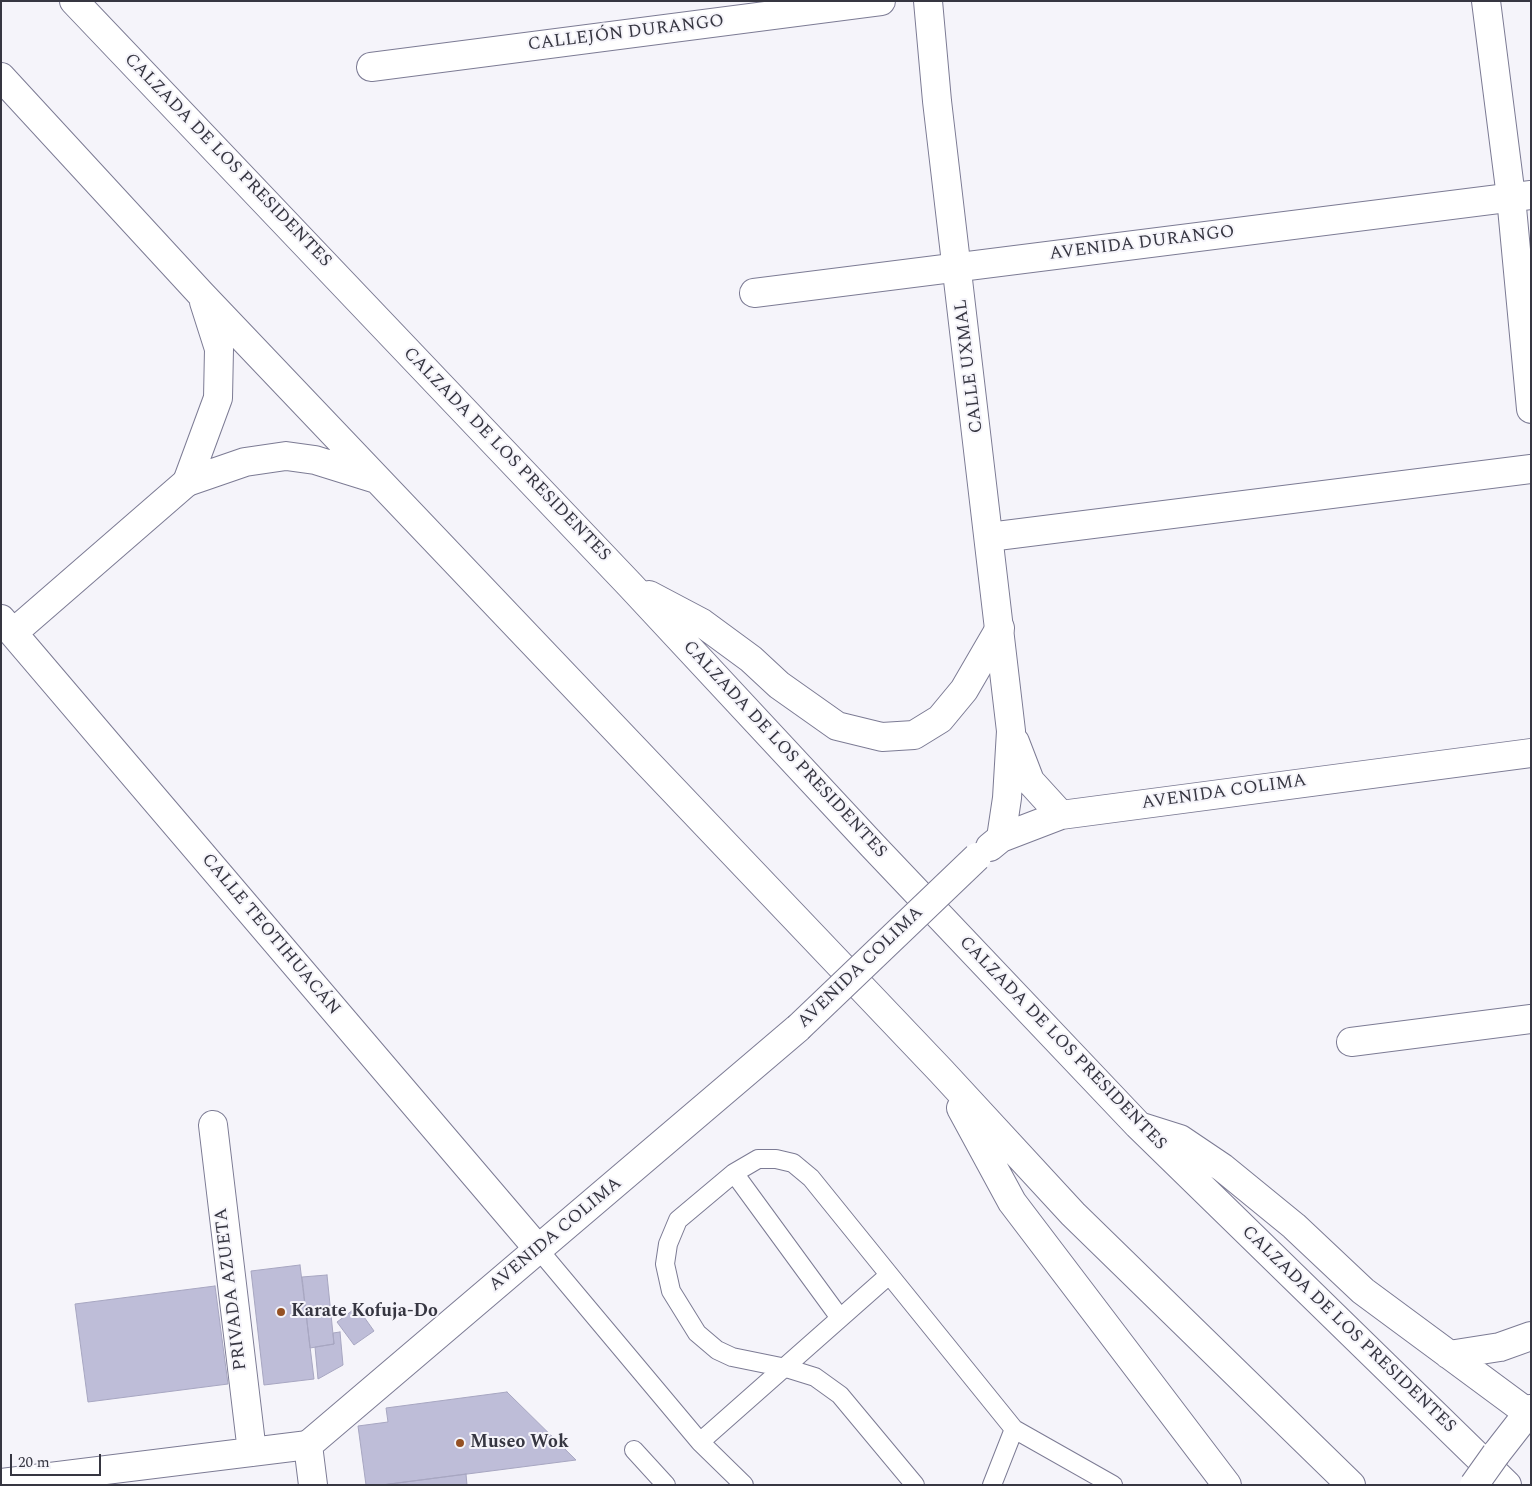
<!DOCTYPE html>
<html>
<head>
<meta charset="utf-8">
<style>
	body { margin:0 }
	#map { position:relative; width:1532px; height:1486px; overflow:hidden; background:#f5f4fa; font-family:Spectral,serif }
	canvas { display:block }
	.frame { position:absolute; inset:0; border:2px solid #363641; pointer-events:none }
	.scale { position:absolute; left:10px; top:1454px; width:91px; height:22px; box-sizing:border-box; border:2px solid #363641; border-top:0; padding-left:6px; font-size:15px; line-height:18px; white-space:nowrap; color:#363641; -webkit-text-stroke:4px #f5f4fa; paint-order:stroke }
</style>
</head>
<body>
<div id="map">
<canvas width="1532" height="1486"></canvas>
<div class="frame"></div>
<div class="scale">20 m</div>
</div>
<script>
const g = document.querySelector('canvas').getContext('2d');
g.lineJoin = 'round';
function fillPath(path, color) { g.fillStyle = color; g.fill(path, 'evenodd'); }
const shape = rows => new Path2D(rows.map(r => 'M' + r).join(''));
function strokePath(path, color, width, dash) { g.strokeStyle = color; g.lineWidth = width; g.lineCap = dash ? 'butt' : 'round'; g.setLineDash(dash || []); g.stroke(path); }
function label(font, color, halo, rows, align = 'center') {
  g.font = font + ' Spectral,serif'; g.lineWidth = 4; g.setLineDash([]); g.textBaseline = 'middle'; g.strokeStyle = halo; g.fillStyle = color; for (const [text, x, y, turn = 0] of rows) {
    g.save(); g.translate(x, y); g.rotate((+turn || 0) * Math.PI / 180); g.textAlign = isNaN(turn) ? turn : align; if (halo) g.strokeText(text, 0, 0); g.fillText(text, 0, 0); g.restore();
  }
}
const building = shape([
	[300,1265,314,1379,264,1385,251,1271,300,1265],
	[327,1275,334,1344,310,1348,302,1277,327,1275],
	[215,1286,228,1384,88,1402,75,1304,215,1286],
	[357,1307,374,1331,354,1345,337,1322,357,1307],
	[340,1332,343,1365,318,1379,315,1347,334,1344,333,1333,340,1332],
	[507,1392,576,1460,382,1485,366,1485,358,1426,388,1422,386,1408,507,1392],
	[466,1474,467,1485,382,1485,466,1474]
]);
fillPath(building, '#bebdd8');
strokePath(building, '#a7a6c1', 1);
const service = shape([
	[734,1173,840,1318],
	[539,1250,700,1442,744,1485],
	[1014,1429,1113,1485],
	[700,1442,889,1275],
	[634,1450,666,1485],
	[915,1485,840,1395,815,1377,786,1368,732,1357,717,1350,697,1333,671,1291,665,1264,668,1244,678,1220,734,1173,758,1159,776,1159,793,1163,811,1178,1014,1429,992,1485]
]);
const minor = shape([
	[371,67,881,1],
	[754,293,1531,195],
	[989,537,1531,469],
	[1,619,539,1250],
	[13,633,187,482],
	[1351,1042,1531,1019],
	[213,1125,252,1452],
	[1,1483,308,1445]
]);
const tertiary = shape([
	[928,1,937,101,1011,731,1007,798,1001,838],
	[1486,1,1511,197,1531,409],
	[1015,742,1030,781,1061,815],
	[990,847,1001,838,1061,815,1531,753],
	[313,1485,308,1445,798,1028]
]);
const secondary = shape([
	[1496,1454,1531,1409]
]);
const trunk = shape([
	[74,1,630,585,873,846,1138,1125,1507,1485],
	[1,77,201,294,941,1071,1073,1214,1351,1485],
	[187,482,245,462,286,456,315,460,376,479],
	[187,482,218,398,219,349,204,302],
	[649,595,702,623,751,659,779,685,837,726,882,737,914,735,940,719,964,690,1000,628],
	[961,1108,1012,1202,1227,1485],
	[1142,1127,1180,1139,1223,1168,1294,1226,1363,1291,1528,1413],
	[1449,1355,1500,1347,1531,1336]
]);
strokePath(service, '#7c7b94', 20);
strokePath(minor, '#7c7b94', 30);
strokePath(tertiary, '#7c7b94', 30);
strokePath(secondary, '#7c7b94', 30);
strokePath(trunk, '#7c7b94', 30);
strokePath(service, '#fff', 18);
strokePath(minor, '#fff', 28);
strokePath(tertiary, '#fff', 28);
strokePath(secondary, '#fff', 28);
strokePath(trunk, '#fff', 28);
const tertiaryBridge = shape([
	[798,1028,977,857]
]);
const secondaryBridge = shape([
	[1474,1485,1496,1454]
]);
strokePath(tertiaryBridge, '#7c7b94', 30, []);
strokePath(secondaryBridge, '#7c7b94', 30, []);
strokePath(tertiaryBridge, '#fff', 28);
strokePath(secondaryBridge, '#fff', 28);
for (const [x, y, r, color] of [
	[281,1312,5,"#955124"],
	[460,1443,5,"#955124"]
]) { const dot = new Path2D(); dot.arc(x, y, r, 0, 2 * Math.PI); g.fillStyle = color; g.fill(dot); strokePath(dot, '#f5f4fa', 2); }
label('18px', '#363641', '#f5f4fa', [
	["CALLEJÓN DURANGO",626,34,-7],
	["CALZADA DE LOS PRESIDENTES",227,161,46],
	["AVENIDA DURANGO",1142,244,-7],
	["CALLE UXMAL",970,366,-97],
	["CALZADA DE LOS PRESIDENTES",506,455,46],
	["CALZADA DE LOS PRESIDENTES",784,750,47],
	["AVENIDA COLIMA",1224,793,-8],
	["CALLE TEOTIHUACÁN",270,935,50],
	["AVENIDA COLIMA",861,968,-44],
	["CALZADA DE LOS PRESIDENTES",1062,1044,46],
	["AVENIDA COLIMA",556,1235,-40],
	["PRIVADA AZUETA",232,1289,-97],
	["CALZADA DE LOS PRESIDENTES",1348,1330,44]
]);
label('bold 18px', '#363641', '#f5f4fa', [
	["Karate Kofuja-Do",291,1312],
	["Museo Wok",470,1443]
], 'left');
</script>
</body>
</html>
